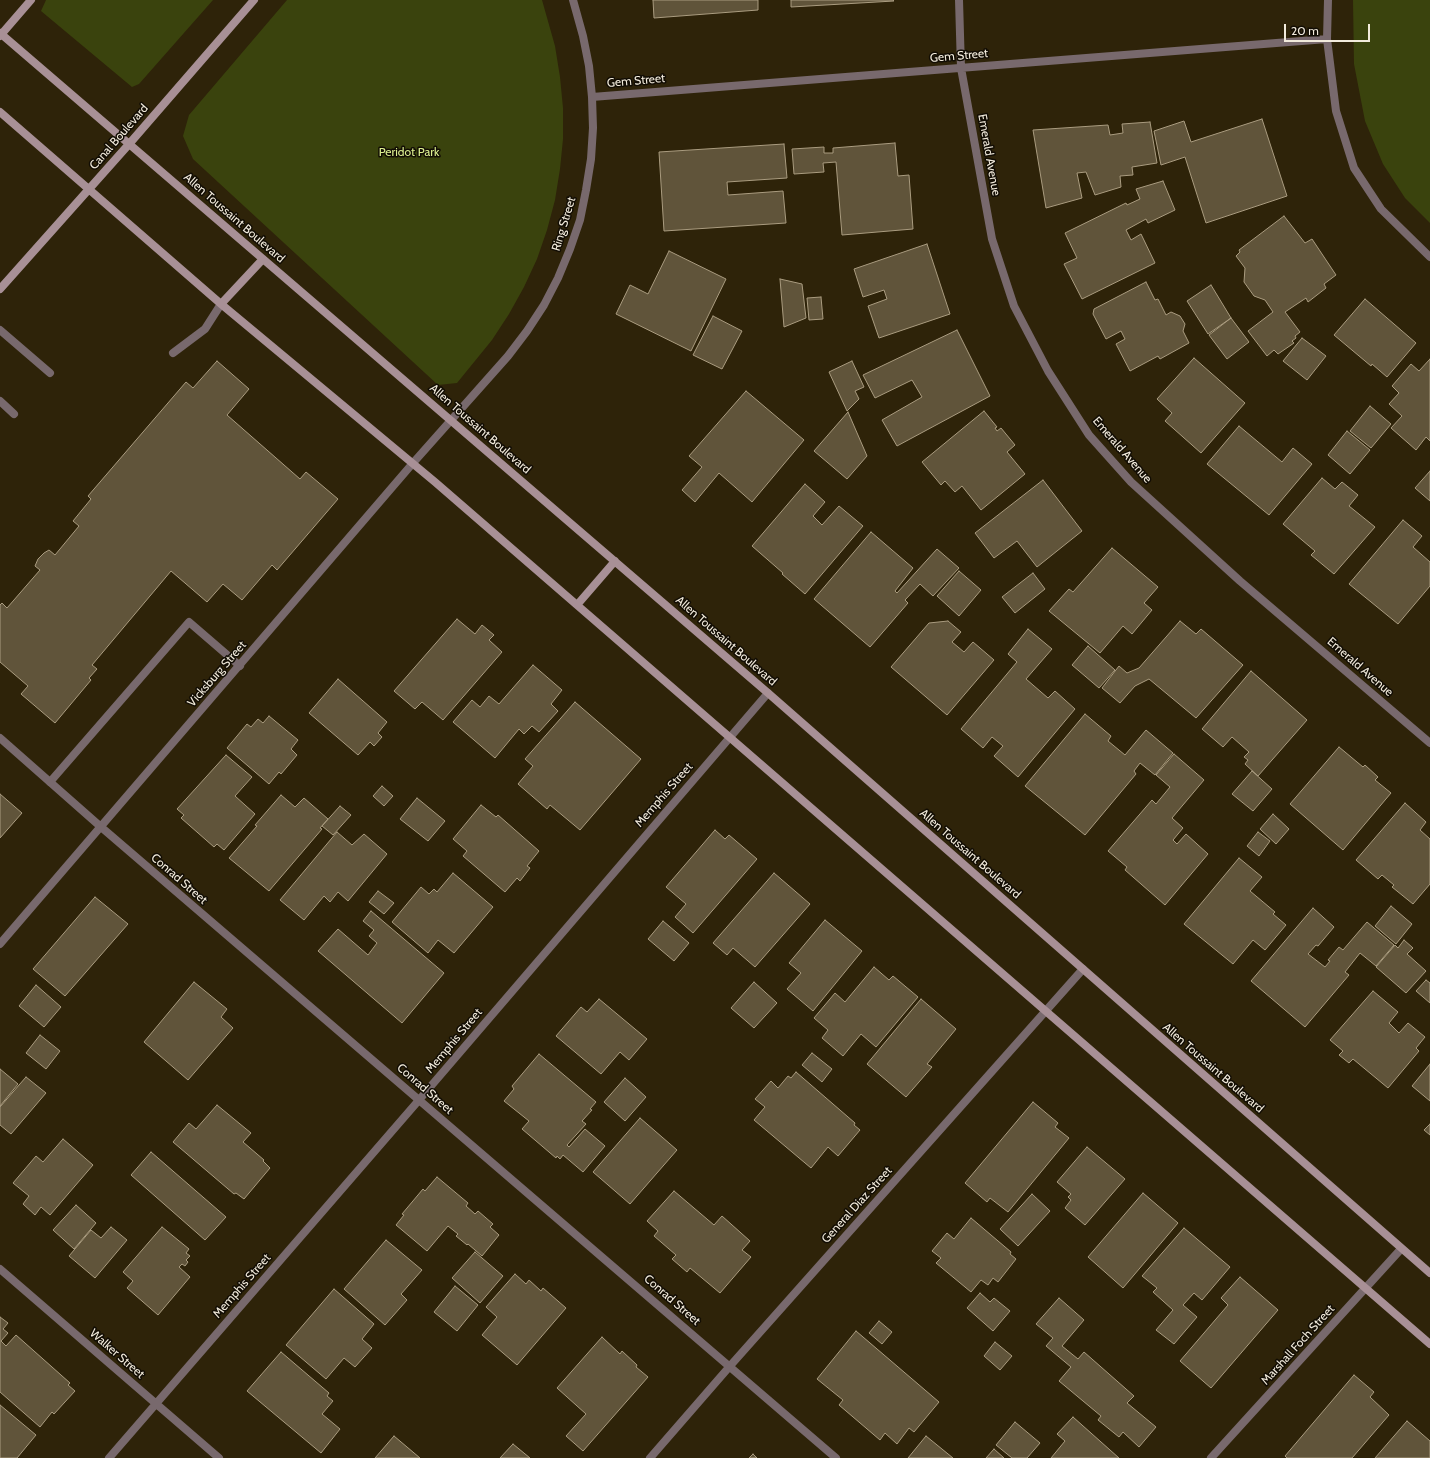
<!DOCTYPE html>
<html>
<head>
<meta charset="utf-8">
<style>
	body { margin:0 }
	#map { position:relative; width:1430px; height:1458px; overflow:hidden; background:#2e2309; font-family:Cabin,sans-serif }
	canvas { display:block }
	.scale { position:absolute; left:1284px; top:24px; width:86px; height:18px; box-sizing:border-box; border:2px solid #f2ebdc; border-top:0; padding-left:5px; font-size:12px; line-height:14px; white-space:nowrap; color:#f2ebdc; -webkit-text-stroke:3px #120d04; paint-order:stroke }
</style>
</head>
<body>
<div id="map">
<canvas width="1430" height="1458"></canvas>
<div class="scale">20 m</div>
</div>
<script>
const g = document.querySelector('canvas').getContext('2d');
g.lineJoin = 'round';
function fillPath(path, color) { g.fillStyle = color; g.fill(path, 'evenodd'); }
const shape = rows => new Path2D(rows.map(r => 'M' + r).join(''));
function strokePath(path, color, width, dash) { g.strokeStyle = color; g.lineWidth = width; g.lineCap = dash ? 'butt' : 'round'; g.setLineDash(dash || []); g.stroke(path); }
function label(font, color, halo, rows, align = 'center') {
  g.font = font + ' Cabin,sans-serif'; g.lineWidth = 3; g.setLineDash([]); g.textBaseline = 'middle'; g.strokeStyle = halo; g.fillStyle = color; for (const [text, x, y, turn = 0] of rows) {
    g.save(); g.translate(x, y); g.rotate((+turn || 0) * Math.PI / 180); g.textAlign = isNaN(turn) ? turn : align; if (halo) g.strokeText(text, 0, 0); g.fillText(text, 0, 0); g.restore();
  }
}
fillPath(shape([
	[46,0,213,0,139,84,132,87,41,11],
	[287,0,542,0,555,46,560,77,563,108,563,139,560,169,555,200,547,230,537,259,524,287,509,314,492,340,457,383,438,385,193,159,183,136,189,115],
	[1353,0,1430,0,1430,223,1405,198,1383,164,1365,121,1354,64]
]), '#3a430d');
const building = shape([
	[653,0,758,0,758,10,654,18,653,0],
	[791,0,893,0,894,1,791,7,791,0],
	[1262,119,1287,196,1206,223,1185,157,1161,165,1154,131,1184,121,1191,142,1262,119],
	[1150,122,1157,163,1132,167,1133,175,1120,176,1121,187,1095,195,1086,172,1077,173,1082,198,1046,208,1033,130,1108,125,1110,135,1123,133,1122,124,1150,122],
	[895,143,898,176,909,175,913,229,842,235,836,162,823,163,824,172,794,174,792,149,824,147,824,153,833,153,833,148,895,143],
	[784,144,787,178,727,182,728,195,783,191,786,223,664,231,659,152,784,144],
	[1163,181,1175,210,1148,223,1146,219,1126,230,1131,240,1141,234,1155,263,1082,299,1064,264,1077,258,1065,233,1126,203,1127,205,1140,199,1136,189,1163,181],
	[1284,216,1305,243,1312,239,1336,275,1324,284,1326,288,1308,302,1306,298,1285,312,1300,332,1295,336,1296,338,1292,341,1294,343,1278,354,1274,350,1267,356,1248,331,1273,312,1265,300,1254,296,1244,282,1245,268,1236,256,1240,252,1239,250,1284,216],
	[927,244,950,314,879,338,868,306,887,299,884,290,863,297,854,269,927,244],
	[669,251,726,279,691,351,616,314,630,285,648,294,669,251],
	[780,279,802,284,806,318,784,327,780,279],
	[1146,282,1155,300,1158,299,1166,315,1171,312,1180,316,1185,324,1183,331,1189,343,1160,359,1158,356,1130,371,1116,344,1125,339,1121,331,1106,339,1093,314,1094,309,1146,282],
	[1211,285,1231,318,1208,334,1187,301,1211,285],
	[821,297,823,319,809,320,807,298,821,297],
	[1365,299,1416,343,1387,377,1372,364,1371,366,1334,335,1365,299],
	[713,316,742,331,722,369,693,355,713,316],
	[1231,318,1249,342,1227,359,1209,335,1231,318],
	[957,330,990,396,897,446,882,420,922,397,912,380,875,398,863,375,957,330],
	[1302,338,1326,356,1307,380,1283,361,1302,338],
	[1194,358,1245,403,1201,453,1165,421,1172,413,1157,399,1194,358],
	[1430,359,1430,441,1426,437,1416,450,1391,428,1402,416,1389,404,1399,393,1392,386,1411,364,1419,371,1430,359],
	[217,361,249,389,227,415,300,479,306,472,338,499,277,570,272,565,242,600,223,584,207,602,171,571,92,665,97,669,89,678,91,680,55,723,21,694,28,686,0,662,0,605,2,603,7,608,40,570,35,566,38,559,44,553,49,550,55,555,79,526,73,521,91,499,88,496,186,382,193,388,217,361],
	[852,361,864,387,855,391,859,399,847,411,829,372,852,361],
	[746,391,804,440,752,502,719,473,695,502,682,490,702,467,689,456,746,391],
	[1370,406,1391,424,1371,448,1350,431,1370,406],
	[984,411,997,427,995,428,997,431,1001,428,1015,445,1007,452,1025,474,981,510,962,486,955,492,945,481,941,485,922,462,984,411],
	[848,412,867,456,847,479,814,451,848,412],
	[1239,426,1282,462,1293,448,1312,464,1269,515,1207,464,1239,426],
	[1347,431,1370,450,1350,474,1328,455,1347,431],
	[1430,471,1430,501,1415,488,1430,471],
	[1322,478,1335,489,1342,482,1358,495,1349,506,1375,527,1334,574,1311,555,1315,551,1283,524,1322,478],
	[1043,480,1082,531,1037,567,1017,541,994,558,975,533,1043,480],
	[805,484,825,502,813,516,822,525,839,506,863,526,805,594,782,574,783,573,752,546,805,484],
	[1403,520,1422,536,1413,547,1430,562,1430,586,1398,624,1349,584,1403,520],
	[871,532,913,568,895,591,897,593,937,549,959,568,933,596,920,584,905,600,908,603,870,647,814,599,871,532],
	[1112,548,1158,587,1144,603,1152,610,1132,634,1123,626,1100,653,1049,611,1069,589,1073,592,1112,548],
	[959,571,981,590,959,616,937,596,959,571],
	[1033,573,1045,589,1015,613,1002,597,1033,573],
	[457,619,475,634,482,625,494,635,489,640,502,652,443,720,422,702,415,709,394,691,457,619],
	[948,621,961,632,952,642,964,652,973,642,994,660,947,715,891,667,929,623,948,621],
	[1180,621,1196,634,1201,629,1243,665,1196,718,1149,679,1135,686,1120,703,1102,688,1119,666,1127,673,1139,668,1180,621],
	[1028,629,1052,649,1026,679,1048,698,1055,691,1075,709,1018,777,994,756,1003,746,992,737,983,748,961,729,1017,662,1008,654,1028,629],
	[1088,646,1115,670,1099,688,1072,665,1088,646],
	[533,665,562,690,551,704,558,711,539,732,532,726,524,734,519,729,495,758,453,722,472,700,480,707,489,696,499,704,533,665],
	[1251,671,1307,720,1258,776,1245,764,1248,760,1244,757,1249,752,1232,737,1223,747,1202,729,1251,671],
	[338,679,387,722,378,733,382,737,374,746,370,742,358,755,309,713,338,679],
	[575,702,641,759,580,830,550,805,547,809,518,784,533,766,525,759,575,702],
	[1085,714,1111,736,1108,741,1125,755,1146,730,1173,753,1155,775,1140,763,1134,771,1136,774,1085,835,1025,786,1085,714],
	[269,716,298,740,291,749,297,755,281,774,279,772,269,784,227,748,247,724,251,727,258,719,263,723,269,716],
	[1339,747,1363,767,1365,765,1378,777,1375,780,1391,793,1343,850,1290,804,1339,747],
	[1174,754,1204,780,1172,818,1183,828,1173,840,1177,844,1186,834,1208,854,1165,905,1125,870,1127,867,1108,851,1152,800,1156,804,1170,787,1156,775,1174,754],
	[226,755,252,777,235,796,255,814,224,850,217,844,214,847,181,818,184,815,177,809,226,755],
	[1252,771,1272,789,1253,811,1232,794,1252,771],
	[382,786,393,796,384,806,373,796,382,786],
	[0,794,22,813,0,838,0,794],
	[281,795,295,807,304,798,328,819,320,828,322,829,269,891,229,858,257,826,255,825,281,795],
	[417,798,445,821,428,841,400,819,417,798],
	[1405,803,1426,822,1420,830,1430,839,1430,884,1413,904,1392,887,1394,885,1382,875,1378,879,1356,860,1405,803],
	[481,805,496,817,498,815,539,851,527,866,530,868,520,881,517,878,505,892,463,856,467,851,453,839,481,805],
	[340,806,351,815,333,835,322,826,340,806],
	[1273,814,1289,829,1276,844,1260,829,1273,814],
	[715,830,725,839,729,835,757,859,693,933,675,917,686,904,666,887,715,830],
	[337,832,352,845,364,834,387,854,348,901,338,892,330,902,324,896,304,920,280,900,337,832],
	[1258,832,1270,841,1259,856,1247,846,1258,832],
	[1239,858,1262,877,1250,891,1275,912,1273,914,1286,925,1265,950,1253,940,1233,964,1184,924,1239,858],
	[453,873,493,907,454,953,438,940,428,953,392,922,421,887,429,894,434,889,437,892,453,873],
	[774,873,810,904,755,967,733,948,727,955,713,943,774,873],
	[378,891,394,903,384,914,369,902,378,891],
	[95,897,128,924,65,996,33,969,95,897],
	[1391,906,1412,924,1396,944,1375,926,1391,906],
	[1313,908,1334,927,1318,946,1316,945,1308,954,1325,967,1330,961,1328,960,1339,947,1343,950,1367,922,1394,945,1376,966,1360,953,1345,972,1349,975,1305,1027,1251,981,1313,908],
	[371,911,444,973,402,1023,318,951,338,929,368,955,377,943,369,936,374,930,363,921,371,911],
	[825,920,862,951,813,1011,787,989,801,973,789,963,825,920],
	[663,921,689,943,674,961,648,939,663,921],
	[1404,940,1413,948,1407,954,1426,971,1406,993,1376,967,1395,945,1398,948,1404,940],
	[874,967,889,980,893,976,918,997,876,1047,861,1034,843,1056,822,1038,828,1030,814,1018,835,993,845,1002,874,967],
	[1426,980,1430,983,1430,1003,1416,991,1426,980],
	[194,982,227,1009,221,1017,233,1028,188,1080,144,1042,194,982],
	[754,982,777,1003,754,1028,731,1008,754,982],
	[36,985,61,1007,44,1027,19,1006,36,985],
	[1373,991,1398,1012,1389,1023,1399,1033,1408,1023,1425,1037,1416,1048,1419,1051,1388,1088,1353,1059,1349,1063,1339,1055,1343,1051,1330,1040,1373,991],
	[599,999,647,1039,629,1060,620,1052,601,1074,556,1036,581,1007,587,1012,599,999],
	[921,999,956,1029,927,1064,932,1067,906,1097,867,1064,921,999],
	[40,1035,60,1051,46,1069,26,1053,40,1035],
	[812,1053,832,1069,822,1082,802,1065,812,1053],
	[539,1054,596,1102,590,1109,592,1110,582,1121,586,1124,567,1145,569,1147,585,1129,605,1146,583,1172,563,1155,560,1159,557,1156,556,1158,522,1129,529,1121,504,1101,514,1089,512,1086,539,1054],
	[1430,1064,1430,1101,1412,1086,1430,1064],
	[0,1069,18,1084,0,1106,0,1069],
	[796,1072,855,1123,854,1125,860,1130,838,1156,828,1147,811,1168,754,1120,765,1107,755,1099,771,1081,778,1088,788,1076,791,1078,796,1072],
	[26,1077,46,1093,11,1134,0,1125,0,1107,26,1077],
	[625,1078,646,1097,625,1121,604,1102,625,1078],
	[1033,1102,1058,1123,1055,1127,1069,1138,1008,1212,990,1198,987,1202,965,1183,1033,1102],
	[217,1105,251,1133,243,1142,264,1160,263,1161,270,1168,244,1199,236,1193,234,1194,173,1142,189,1123,196,1129,217,1105],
	[640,1118,677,1150,630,1204,593,1172,640,1118],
	[1430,1124,1430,1135,1424,1130,1430,1124],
	[63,1139,93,1165,50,1215,41,1207,35,1215,23,1204,29,1196,13,1183,36,1156,43,1162,63,1139],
	[1087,1147,1125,1179,1085,1225,1065,1208,1071,1200,1068,1197,1071,1194,1057,1182,1087,1147],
	[151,1152,226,1217,205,1240,131,1175,151,1152],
	[437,1177,468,1203,466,1206,475,1214,478,1211,493,1224,490,1227,499,1235,482,1256,468,1244,467,1245,456,1236,458,1234,448,1226,427,1251,396,1225,404,1215,402,1214,423,1189,425,1191,437,1177],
	[674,1191,714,1225,722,1216,750,1241,742,1250,751,1257,720,1293,690,1268,687,1272,672,1259,676,1255,654,1236,658,1231,647,1221,674,1191],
	[1143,1193,1178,1223,1123,1288,1088,1257,1143,1193],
	[1032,1194,1050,1211,1018,1246,1000,1229,1032,1194],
	[76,1205,96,1223,74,1249,53,1230,76,1205],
	[971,1218,1011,1252,1010,1254,1016,1259,998,1282,993,1278,988,1285,981,1280,971,1292,936,1263,941,1258,932,1251,947,1233,954,1239,971,1218],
	[111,1227,127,1240,95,1278,69,1256,91,1230,101,1238,111,1227],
	[162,1227,189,1249,186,1253,190,1256,186,1260,188,1262,185,1266,182,1264,179,1267,190,1277,158,1315,127,1288,133,1281,123,1272,162,1227],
	[1184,1228,1230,1267,1202,1300,1194,1293,1183,1305,1197,1317,1174,1344,1156,1330,1173,1310,1153,1292,1157,1288,1142,1276,1184,1228],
	[386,1240,422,1270,401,1294,407,1300,385,1325,344,1289,386,1240],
	[475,1252,503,1276,480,1303,452,1278,475,1252],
	[515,1274,526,1284,529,1280,541,1291,543,1288,566,1308,517,1365,482,1335,497,1317,486,1307,515,1274],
	[1240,1277,1278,1310,1211,1388,1180,1361,1228,1305,1221,1298,1240,1277],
	[455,1286,478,1305,457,1331,434,1312,455,1286],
	[334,1289,374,1324,362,1339,372,1348,355,1367,344,1358,326,1379,286,1345,334,1289],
	[980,1293,990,1302,994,1298,1010,1311,993,1331,967,1308,980,1293],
	[1059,1298,1084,1320,1062,1346,1078,1359,1084,1352,1134,1396,1127,1403,1156,1427,1139,1447,1123,1432,1119,1437,1098,1420,1101,1416,1059,1381,1071,1367,1046,1346,1053,1338,1036,1324,1059,1298],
	[0,1317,8,1323,3,1329,8,1333,1,1341,6,1346,16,1335,70,1383,68,1385,75,1391,54,1414,52,1412,40,1427,0,1392,0,1317],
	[879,1321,892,1332,882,1344,869,1333,879,1321],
	[856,1331,939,1402,914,1432,909,1428,897,1444,885,1433,880,1440,839,1405,843,1400,817,1379,856,1331],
	[602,1337,620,1354,622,1351,637,1365,636,1367,648,1377,583,1451,566,1436,586,1414,557,1388,602,1337],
	[995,1342,1012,1356,1000,1370,984,1356,995,1342],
	[281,1352,329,1393,327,1396,333,1401,322,1414,340,1429,321,1453,247,1391,281,1352],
	[1354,1375,1374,1392,1370,1397,1389,1415,1352,1458,1287,1458,1285,1456,1354,1375],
	[0,1405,36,1435,17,1458,0,1458,0,1405],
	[1073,1417,1119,1458,1051,1458,1065,1441,1057,1434,1073,1417],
	[1407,1421,1430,1441,1430,1458,1375,1458,1407,1421],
	[1015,1422,1040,1443,1027,1458,1012,1458,996,1445,1015,1422],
	[394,1436,420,1458,375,1458,394,1436],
	[926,1436,953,1458,908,1458,926,1436],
	[513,1444,530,1458,500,1458,513,1444],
	[994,1449,1004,1458,986,1458,994,1449],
	[753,1454,757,1458,749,1458,753,1454]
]);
fillPath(building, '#60543a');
strokePath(building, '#aa9c80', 1);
strokePath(shape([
	[0,330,50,373],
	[173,353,205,329,221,304],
	[0,401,14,414],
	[50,782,189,622,240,666]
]), '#78696d', 8);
strokePath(shape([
	[959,0,961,68,992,239,1014,306,1048,371,1089,435,1131,482,1240,581,1430,743],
	[1328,0,1327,39,1336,111,1354,168,1381,209,1430,257],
	[592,97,1327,39],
	[0,738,101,827,836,1458],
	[0,944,413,463,508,356,527,331,544,305,558,278,570,249,580,220,586,190,591,159,593,128,592,97,589,66,583,36,573,0],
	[0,1269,219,1458],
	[109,1458,419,1100,768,693],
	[650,1458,730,1366,1083,969],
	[1211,1458,1401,1249]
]), '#78696d', 8);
strokePath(shape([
	[0,33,768,693,1430,1273],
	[0,36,31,0],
	[0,112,221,304,435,482,1430,1344],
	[0,289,130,143,254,0],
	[221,304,263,259],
	[577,605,615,561]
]), '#a89096', 8);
label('12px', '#f2ebdc', '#120d04', [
	["Gem Street",959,56,-5],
	["Gem Street",636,81,-5],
	["Canal Boulevard",119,137,-49],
	["Emerald Avenue",989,155,80],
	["Allen Toussaint Boulevard",234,218,41],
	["Ring Street",564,224,-73],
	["Allen Toussaint Boulevard",480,429,41],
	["Emerald Avenue",1122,450,49],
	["Allen Toussaint Boulevard",726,641,41],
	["Emerald Avenue",1360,667,41],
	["Vicksburg Street",217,674,-49],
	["Memphis Street",664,795,-49],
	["Allen Toussaint Boulevard",970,854,41],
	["Conrad Street",179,879,41],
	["Memphis Street",454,1041,-50],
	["Allen Toussaint Boulevard",1213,1068,41],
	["Conrad Street",425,1089,41],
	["General Diaz Street",857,1205,-48],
	["Memphis Street",242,1286,-49],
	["Conrad Street",672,1300,41],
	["Marshall Foch Street",1298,1345,-48],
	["Walker Street",117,1354,41]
]);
label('12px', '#ddf090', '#120d04', [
	["Peridot Park",409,152]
]);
</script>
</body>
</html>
